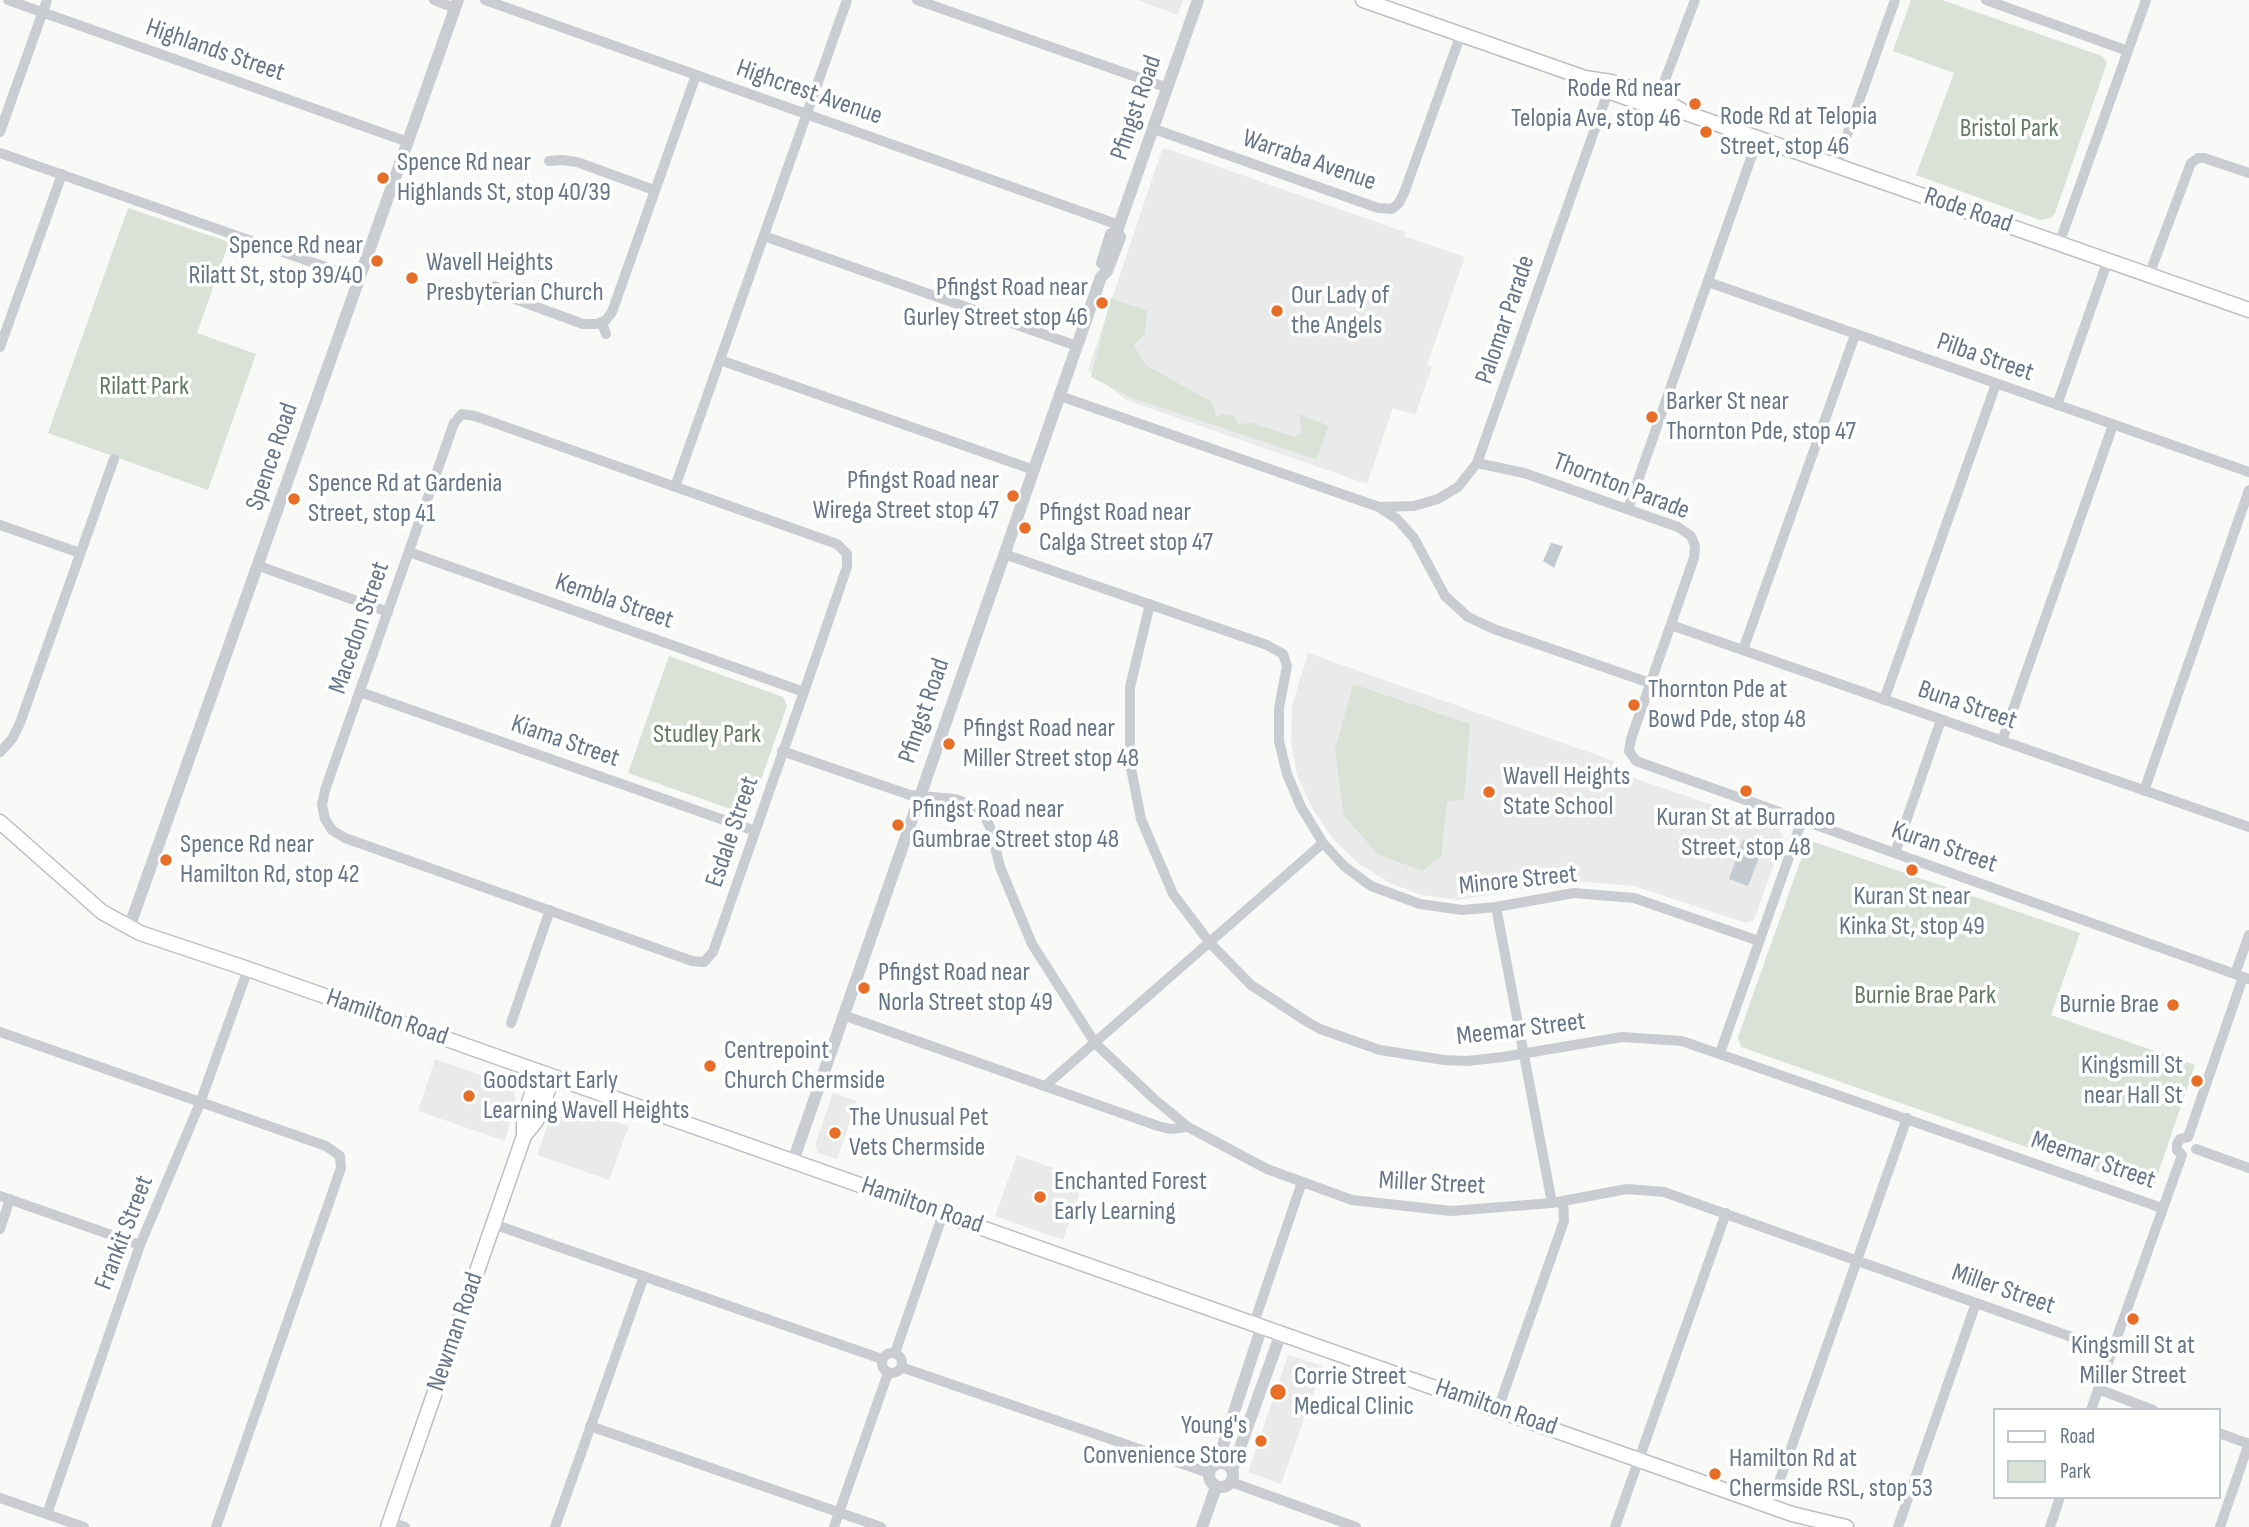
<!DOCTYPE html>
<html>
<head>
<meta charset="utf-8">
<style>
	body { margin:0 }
	#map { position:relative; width:2249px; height:1527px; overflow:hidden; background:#f9f9f7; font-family:"Sofia Sans Condensed",sans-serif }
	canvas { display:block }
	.legend { position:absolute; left:1993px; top:1408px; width:228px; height:91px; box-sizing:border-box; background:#fff; border:2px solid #c2c8cf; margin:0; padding:9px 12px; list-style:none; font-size:21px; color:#677588 }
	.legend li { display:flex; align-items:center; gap:14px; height:35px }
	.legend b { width:35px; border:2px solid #c2c8cf }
</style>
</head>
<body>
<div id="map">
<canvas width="2249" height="1527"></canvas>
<ul class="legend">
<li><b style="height:9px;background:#fff"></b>Road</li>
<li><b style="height:19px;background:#dae1d7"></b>Park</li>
</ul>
</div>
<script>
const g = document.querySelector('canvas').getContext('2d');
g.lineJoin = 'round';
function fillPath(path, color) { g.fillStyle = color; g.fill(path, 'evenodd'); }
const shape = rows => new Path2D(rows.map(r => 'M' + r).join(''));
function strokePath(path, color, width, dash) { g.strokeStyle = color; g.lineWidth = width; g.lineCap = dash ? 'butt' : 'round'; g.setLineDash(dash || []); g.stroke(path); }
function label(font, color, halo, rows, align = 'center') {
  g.font = font + ' "Sofia Sans Condensed",sans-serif'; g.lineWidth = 7; g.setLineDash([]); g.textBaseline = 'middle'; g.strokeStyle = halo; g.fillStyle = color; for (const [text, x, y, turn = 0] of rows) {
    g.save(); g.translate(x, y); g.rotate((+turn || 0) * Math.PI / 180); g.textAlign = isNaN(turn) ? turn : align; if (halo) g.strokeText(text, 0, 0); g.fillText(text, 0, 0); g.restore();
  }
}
fillPath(shape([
	[1137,0,1183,0,1178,15],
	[1165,148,1405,232,1404,236,1465,257,1427,365,1432,367,1415,415,1393,408,1367,484,1126,400,1088,370,1162,150],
	[1308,653,1614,761,1611,770,1779,828,1783,838,1754,920,1746,923,1634,886,1573,881,1457,900,1422,895,1390,883,1358,863,1333,839,1312,808,1297,775,1291,741,1292,706],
	[435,1059,504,1083,514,1091,516,1100,505,1141,418,1111],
	[833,1093,857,1101,837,1159,818,1153,815,1145],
	[593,1114,629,1126,609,1180,537,1155,550,1118],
	[1017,1155,1084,1179,1063,1240,995,1216],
	[1288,1355,1323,1366,1281,1484,1248,1472]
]), '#eaeaea');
fillPath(shape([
	[1911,0,1942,0,2102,56,2107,63,2055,213,2051,218,2040,220,1916,175,1954,73,1893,51],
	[128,208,229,242,197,333,256,354,208,490,48,433],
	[1111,298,1147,311,1145,334,1134,344,1140,357,1147,366,1212,402,1216,417,1223,414,1233,416,1238,424,1251,423,1295,437,1302,432,1299,414,1329,426,1316,459,1132,398,1091,377],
	[669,656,783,697,787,706,750,811,745,814,628,773],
	[1353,684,1470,724,1464,799,1447,802,1441,857,1422,871,1378,854,1344,816,1335,750],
	[1814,842,2080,933,2051,1015,2195,1065,2154,1185,2146,1189,1741,1047,1738,1037,1805,848]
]), '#dae1d7');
fillPath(shape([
	[1551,543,1563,546,1554,568,1543,561],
	[1743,840,1763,847,1748,886,1729,879]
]), '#c3cbd1');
const secondary = shape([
	[1363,0,1585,78,1608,91,1655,108,1675,111],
	[1585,78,1611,82,1659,98,1686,113,2249,310],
	[0,822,102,912,140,933,248,969,1792,1514,1846,1527],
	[524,1136,536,1121,553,1077],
	[388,1527,524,1136,524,1118,539,1072]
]);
strokePath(secondary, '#bbbfc4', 17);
strokePath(shape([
	[8,0,408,142],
	[434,0,455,8],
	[485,0,1119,225],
	[917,0,1168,88],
	[1986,0,2128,51],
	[1657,101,1695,0],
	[1154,129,1378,208,1392,209,1399,203,1404,193,1461,34],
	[0,132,47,0],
	[0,153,360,279],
	[549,161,562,160,577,162,654,190],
	[1836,166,1895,0],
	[764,236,1077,346],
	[2059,244,2146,0],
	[2149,275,2191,163,2198,158,2204,158,2249,173],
	[1708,282,2249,472],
	[495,286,512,298,583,324,597,324,606,320,612,312,696,75],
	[602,323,606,334],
	[0,347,62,174],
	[720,360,1034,470],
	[1060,396,1379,507,1397,519,1414,538,1445,596,1468,617,1494,629,1650,683],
	[2057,405,2108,260],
	[462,414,475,416,837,544,847,554,847,567,804,692,713,952,704,962,692,961,345,838,332,830,325,819,322,805,325,790,454,423,462,414],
	[1477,463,1524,473,1678,527,1691,536,1695,546,1694,558,1631,739,1629,751,1636,761,2249,979],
	[675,487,847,0],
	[1380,507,1414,506,1438,499,1458,487,1477,463,1610,86],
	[1628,509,1758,138],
	[0,525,80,553],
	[409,552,804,692],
	[1004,554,1267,645,1283,654,1287,666,1279,708,1279,741,1287,774,1301,807,1323,843,1344,866,1371,886,1420,904,1462,910,1496,907,1574,893,1634,898,1759,941],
	[259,566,388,612],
	[1150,604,1130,687,1130,763,1141,819,1173,894,1210,943,1251,985,1306,1021,1320,1029,1380,1050,1444,1060,1467,1061,1503,1057,1622,1037,1682,1041,2162,1208],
	[1671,625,2249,827],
	[1743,650,1855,335],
	[360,692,755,831],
	[1884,700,1996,384],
	[2002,741,2113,425],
	[782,751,910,795,955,799,974,806,983,814,990,827,1000,867,1032,944,1095,1043,1153,1098,1188,1127,1267,1169,1352,1200,1451,1211,1552,1203,1627,1189,1664,1192,2111,1351],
	[0,752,12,739,20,723,114,459],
	[2144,791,2249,490],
	[1895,853,1941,720],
	[1496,907,1552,1203],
	[2235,974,2249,935],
	[843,1015,1158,1126,1170,1129,1188,1127],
	[511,1023,550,910],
	[0,1032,326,1146,340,1156,341,1168,216,1527],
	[1720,1053,1802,820],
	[1045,1086,1323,843],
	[2188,1137,2243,977],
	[2196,1149,2249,1168],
	[2182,1155,2177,1150,2177,1144,2180,1139,2188,1137],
	[0,1196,140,1245],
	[493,1224,882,1359],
	[0,1229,10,1199],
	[1254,1323,1302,1182],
	'882 1363a10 10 0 1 1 20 0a10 10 0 1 1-20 0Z',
	[895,1353,943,1214],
	[901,1367,1209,1473],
	[2098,1389,2153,1410],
	[1498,1409,1564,1221,1563,1201],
	[2091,1410,2182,1155],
	[590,1426,881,1527],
	[2219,1433,2249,1444],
	[1231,1482,1356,1527],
	[0,1498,84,1527],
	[1771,1505,1907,1118],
	[47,1514,140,1245,200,1103,248,969],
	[390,1522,405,1527],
	[555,1527,644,1276],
	[834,1527,888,1373],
	[1615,1527,1726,1213],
	[1898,1527,1976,1303],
	[2050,1527,2060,1497],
	[2220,1527,2249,1443]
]), '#c9ccd0', 10);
strokePath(shape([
	[1102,263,1111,234,1117,231],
	[129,928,458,0],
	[793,1161,1101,277,1107,271,1120,237,1117,231,1198,0],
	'1209 1475a12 12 0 1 1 24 0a12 12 0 1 1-24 0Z',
	[1217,1464,1262,1326],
	[1232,1470,1281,1333],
	[1202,1527,1216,1487]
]), '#c9ccd0', 12);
strokePath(secondary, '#fff', 14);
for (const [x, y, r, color] of [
	[1695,104,7,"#e86d27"],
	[1706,132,7,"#e86d27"],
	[383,178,7,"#e86d27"],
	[377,261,7,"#e86d27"],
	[412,278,7,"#e86d27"],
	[1102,303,7,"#e86d27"],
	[1277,311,7,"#e86d27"],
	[1652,417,7,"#e86d27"],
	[1013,496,7,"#e86d27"],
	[294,499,7,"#e86d27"],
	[1025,528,7,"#e86d27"],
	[1634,705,7,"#e86d27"],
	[949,744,7,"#e86d27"],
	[1746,791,7,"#e86d27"],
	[1489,792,7,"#e86d27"],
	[898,825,7,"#e86d27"],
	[166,860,7,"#e86d27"],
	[1912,870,7,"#e86d27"],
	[864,988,7,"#e86d27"],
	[2173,1005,7,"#e86d27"],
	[710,1066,7,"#e86d27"],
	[2197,1081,7,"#e86d27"],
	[469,1096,7,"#e86d27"],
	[835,1133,7,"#e86d27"],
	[1040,1197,7,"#e86d27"],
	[2133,1319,7,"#e86d27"],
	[1278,1392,9,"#e86d27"],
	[1261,1441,7,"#e86d27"],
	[1715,1474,7,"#e86d27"]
]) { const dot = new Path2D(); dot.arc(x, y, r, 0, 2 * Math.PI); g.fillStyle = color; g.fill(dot); strokePath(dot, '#fff', 2.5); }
label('26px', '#677588', '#fff', [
	["Highlands Street",215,51,19],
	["Highcrest Avenue",809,93,19],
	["Pfingst Road",1137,108,-71],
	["Warraba Avenue",1309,161,19],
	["Rode Road",1968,211,19],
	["Palomar Parade",1506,320,-71],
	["Pilba Street",1985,358,19],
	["Spence Road",273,457,-71],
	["Thornton Parade",1621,487,21],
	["Kembla Street",614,602,19],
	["Macedon Street",360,628,-71],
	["Buna Street",1967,706,19],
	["Pfingst Road",925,711,-71],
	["Kiama Street",565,742,19],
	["Esdale Street",733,832,-71],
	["Kuran Street",1944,848,19],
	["Minore Street",1518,881,-6],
	["Hamilton Road",387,1018,19],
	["Meemar Street",1521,1030,-7],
	["Meemar Street",2093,1161,19],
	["Miller Street",1432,1184,3],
	["Hamilton Road",922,1206,19],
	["Frankit Street",125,1233,-69],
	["Miller Street",2003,1290,19],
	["Newman Road",456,1332,-71],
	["Hamilton Road",1496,1408,19]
]);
label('26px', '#677588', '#fff', [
	["Rode Rd near",1681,89,"right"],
	["Telopia Ave, stop 46",1681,119,"right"],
	["Rode Rd at Telopia",1720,117],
	["Street, stop 46",1720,147],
	["Spence Rd near",397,163],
	["Highlands St, stop 40/39",397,193],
	["Spence Rd near",363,246,"right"],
	["Rilatt St, stop 39/40",363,276,"right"],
	["Wavell Heights",426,263],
	["Presbyterian Church",426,293],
	["Pfingst Road near",1088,288,"right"],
	["Gurley Street stop 46",1088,318,"right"],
	["Our Lady of",1291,296],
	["the Angels",1291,326],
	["Barker St near",1666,402],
	["Thornton Pde, stop 47",1666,432],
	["Pfingst Road near",999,481,"right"],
	["Wirega Street stop 47",999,511,"right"],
	["Spence Rd at Gardenia",308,484],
	["Street, stop 41",308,514],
	["Pfingst Road near",1039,513],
	["Calga Street stop 47",1039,543],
	["Thornton Pde at",1648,690],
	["Bowd Pde, stop 48",1648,720],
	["Pfingst Road near",963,729],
	["Miller Street stop 48",963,759],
	["Wavell Heights",1503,777],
	["State School",1503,807],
	["Pfingst Road near",912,810],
	["Gumbrae Street stop 48",912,840],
	["Kuran St at Burradoo",1746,818,"center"],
	["Street, stop 48",1746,848,"center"],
	["Spence Rd near",180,845],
	["Hamilton Rd, stop 42",180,875],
	["Kuran St near",1912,897,"center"],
	["Kinka St, stop 49",1912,927,"center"],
	["Pfingst Road near",878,973],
	["Norla Street stop 49",878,1003],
	["Burnie Brae",2159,1005,"right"],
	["Centrepoint",724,1051],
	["Church Chermside",724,1081],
	["Kingsmill St",2183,1066,"right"],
	["near Hall St",2183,1096,"right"],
	["Goodstart Early",483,1081],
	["Learning Wavell Heights",483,1111],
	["The Unusual Pet",849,1118],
	["Vets Chermside",849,1148],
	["Enchanted Forest",1054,1182],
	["Early Learning",1054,1212],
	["Kingsmill St at",2133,1346,"center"],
	["Miller Street",2133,1376,"center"],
	["Corrie Street",1294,1377],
	["Medical Clinic",1294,1407],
	["Young's",1247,1426,"right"],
	["Convenience Store",1247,1456,"right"],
	["Hamilton Rd at",1729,1459],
	["Chermside RSL, stop 53",1729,1489]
], 'left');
label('26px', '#647a62', '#fff', [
	["Bristol Park",2009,129],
	["Rilatt Park",144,387],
	["Studley Park",707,735],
	["Burnie Brae Park",1925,996]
]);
</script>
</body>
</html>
